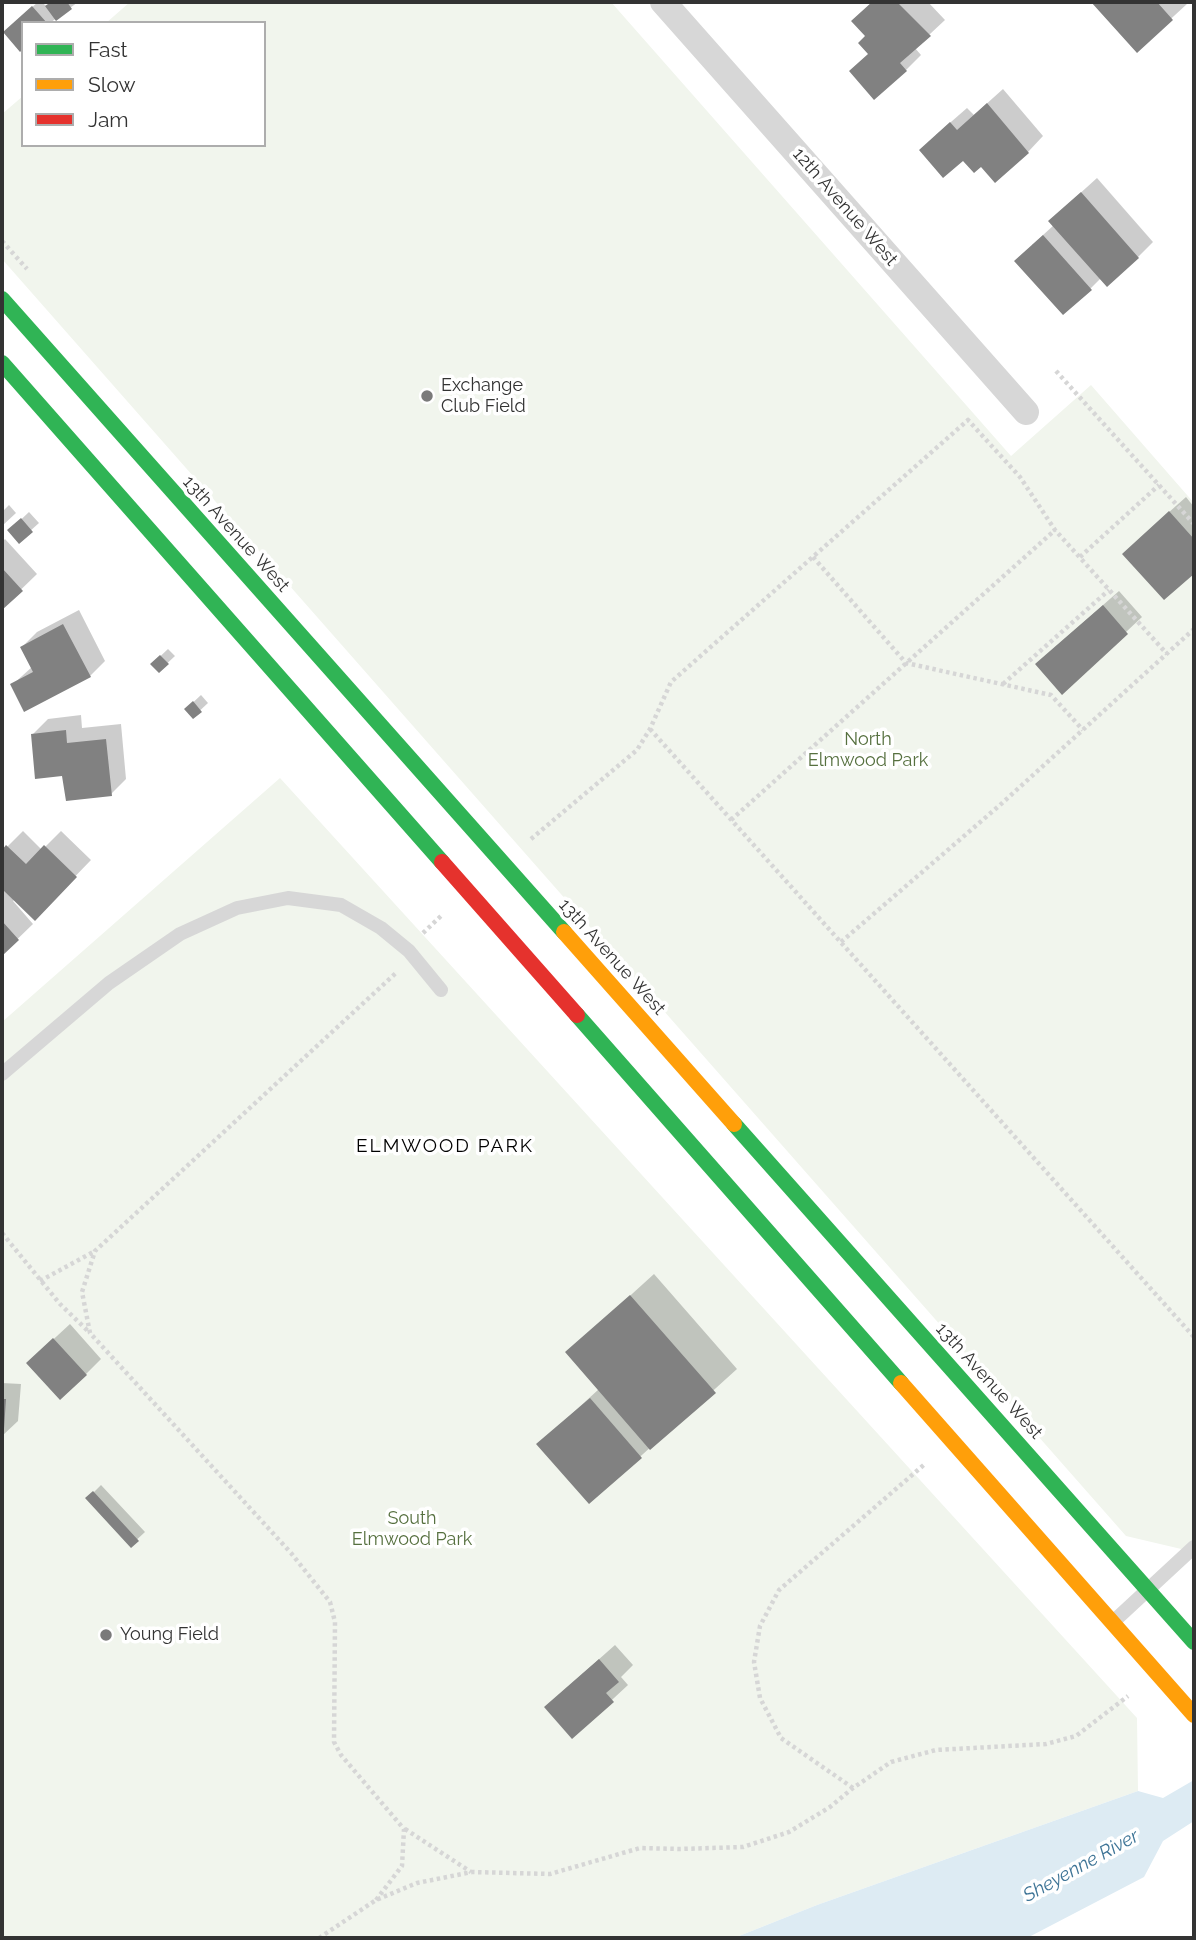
<!DOCTYPE html>
<html>
<head>
<meta charset="utf-8">
<style>
	body { margin:0 }
	#map { position:relative; width:1196px; height:1940px; overflow:hidden; background:#fff; font-family:Raleway,sans-serif }
	canvas { display:block }
	.frame { position:absolute; inset:0; border:4px solid #333; pointer-events:none }
	.legend { position:absolute; left:21px; top:21px; width:245px; height:126px; box-sizing:border-box; background:#fff; border:2px solid #adadad; margin:0; padding:9px 12px; list-style:none; font-size:21px; color:#333 }
	.legend li { display:flex; align-items:center; gap:14px; height:35px }
	.legend b { width:35px; border:2px solid #adadad }
</style>
</head>
<body>
<div id="map">
<canvas width="1196" height="1940"></canvas>
<div class="frame"></div>
<ul class="legend">
<li><b style="height:9px;background:#30b455"></b>Fast</li>
<li><b style="height:9px;background:#ff9f0a"></b>Slow</li>
<li><b style="height:9px;background:#e5322d"></b>Jam</li>
</ul>
</div>
<script>
const g = document.querySelector('canvas').getContext('2d');
g.lineJoin = 'round';
function fillPath(path, color) { g.fillStyle = color; g.fill(path, 'evenodd'); }
const shape = rows => new Path2D(rows.map(r => 'M' + r).join(''));
function strokePath(path, color, width, dash) { g.strokeStyle = color; g.lineWidth = width; g.lineCap = dash ? 'butt' : 'round'; g.setLineDash(dash || []); g.stroke(path); }
function label(font, color, halo, rows, align = 'center') {
  g.font = font + ' Raleway,sans-serif'; g.lineWidth = 7; g.setLineDash([]); g.textBaseline = 'middle'; g.strokeStyle = halo; g.fillStyle = color; for (const [text, x, y, turn = 0] of rows) {
    g.save(); g.translate(x, y); g.rotate((+turn || 0) * Math.PI / 180); g.textAlign = isNaN(turn) ? turn : align; if (halo) g.strokeText(text, 0, 0); g.fillText(text, 0, 0); g.restore();
  }
}
fillPath(shape([
	[130,2,611,2,1011,456,1091,385,1194,503,1194,1552,1126,1536,2,259,2,114,23,96,23,145,264,145,264,23,106,23],
	[280,778,1137,1718,1138,1791,817,1905,734,1938,2,1938,2,1022]
]), '#f1f5ed');
fillPath(shape([
	[1194,1780,1194,1821,1163,1841,1144,1877,1027,1938,734,1938,817,1905,1138,1791,1163,1798]
]), '#ddebf3');
fillPath(shape([
	[38,2,42,2,47,7,52,2,78,2,50,23,12,25],
	[873,2,928,2,945,20,915,48,921,55,906,70,870,53,867,36,854,21],
	[1094,2,1186,2,1187,4,1137,50],
	[1003,89,1043,136,1028,152,981,165,964,158,936,135,967,108,974,115],
	[1097,178,1153,242,1138,257,1101,278,1090,289,1032,245,1054,225,1066,206],
	[1186,497,1194,507,1194,572,1165,598,1140,538],
	[9,505,16,513,2,526,2,512],
	[29,512,39,523,19,541,10,530],
	[5,539,37,574,2,608,2,542],
	[1119,591,1142,617,1062,692,1053,649],
	[79,610,105,661,90,676,12,685,32,667,22,647,37,632],
	[168,649,175,656,159,671,152,664],
	[201,695,208,703,193,717,186,709],
	[81,715,82,728,121,724,126,779,111,794,33,734,48,719],
	[23,831,42,850,61,831,91,860,35,918,15,899,13,901,33,924,2,954,2,852],
	[654,1274,737,1369,590,1502,539,1444,599,1389,567,1353],
	[70,1324,101,1359,86,1374,44,1348],
	[2,1383,21,1384,18,1421,2,1436],
	[101,1485,145,1532,131,1545,88,1498],
	[615,1645,633,1665,621,1677,628,1685,572,1737,562,1692]
]), '#0003');
fillPath(shape([
	[51,2,67,2,72,9,56,21,45,6],
	[872,2,897,2,931,36,900,63,907,71,874,100,849,71,868,54,858,43,865,36,851,21],
	[1091,2,1157,2,1173,20,1137,53],
	[32,6,47,23,23,23,23,49,20,52,3,32],
	[987,103,1029,153,995,183,981,167,974,173,963,161,943,178,919,150,950,122,957,130],
	[1081,192,1139,258,1107,287,1048,221],
	[1043,235,1092,290,1063,315,1014,261],
	[1169,511,1194,539,1194,574,1164,600,1122,554],
	[21,518,33,532,19,544,7,530],
	[2,568,23,591,2,610],
	[1103,605,1128,634,1062,695,1035,664],
	[63,624,91,677,24,712,10,684,33,672,20,647],
	[160,655,169,664,159,673,150,664],
	[193,701,202,712,193,719,184,709],
	[66,730,67,743,106,739,112,796,66,801,62,776,35,779,31,734],
	[6,845,26,864,44,845,77,877,35,921,2,889,2,850],
	[2,921,19,940,2,956],
	[630,1295,716,1393,650,1450,565,1352],
	[53,1338,87,1375,60,1400,26,1363],
	[590,1398,642,1458,589,1504,536,1444],
	[2,1399,6,1399,4,1429,2,1429],
	[93,1491,139,1541,131,1548,85,1498],
	[599,1659,619,1682,606,1693,614,1702,572,1739,544,1707]
]), '#818181');
strokePath(shape([
	[2,241,27,269],
	[1056,371,1194,524],
	[813,557,906,663,1051,695,1083,730],
	[1080,557,1159,485],
	[1003,684,1109,590],
	[650,729,1194,1337],
	[731,820,1055,530],
	[531,839,637,750,650,729,671,682,968,420,1020,477,1055,530,1167,654],
	[423,933,442,915],
	[841,942,1000,805,1194,629],
	[2,1233,60,1304,89,1332],
	[40,1281,95,1251],
	[853,1788,781,1738,760,1698,754,1662,760,1626,779,1590,926,1463],
	[405,1829,471,1872],
	[376,1900,402,1866,404,1829,341,1755,334,1742,335,1622,330,1602,291,1553,90,1333,82,1292,95,1251,397,972],
	[319,1938,376,1900,417,1883,472,1872,550,1874,640,1848,680,1849,743,1847,789,1832,830,1807,853,1788,891,1762,936,1750,1046,1744,1076,1736,1128,1696]
]), '#d6d6d6', 4.5, [3.5, 3.5]);
strokePath(shape([
	[2,1074,109,983,180,934,237,908,288,898,341,905,381,928,409,951,441,990],
	[1113,1622,1194,1547]
]), '#d7d7d7', 14);
strokePath(shape([
	[663,2,1026,412]
]), '#d7d7d7', 26);
strokePath(shape([
	[2,299,564,932],
	[2,363,442,862],
	[577,1015,901,1383],
	[734,1124,1194,1642]
]), '#30b455', 16);
strokePath(shape([
	[564,932,734,1124],
	[901,1383,1194,1715]
]), '#ff9f0a', 16);
strokePath(shape([
	[442,862,577,1015]
]), '#e5322d', 16);
for (const [x, y, r, color] of [
	[427,396,7,"#7a7a7a"],
	[106,1635,7,"#7a7a7a"]
]) { const dot = new Path2D(); dot.arc(x, y, r, 0, 2 * Math.PI); g.fillStyle = color; g.fill(dot); strokePath(dot, '#fff', 2.5); }
label('18px', '#333', '#fff', [
	["12th Avenue West",845,207,49],
	["13th Avenue West",236,534,48],
	["13th Avenue West",612,957,48],
	["13th Avenue West",989,1381,48]
]);
label('18px', '#333', '#fff', [
	["Exchange",441,386],
	["Club Field",441,407],
	["Young Field",120,1635]
], 'left');
label('18px', '#56703f', '#fff', [
	["North",868,740],
	["Elmwood Park",868,761],
	["South",412,1519],
	["Elmwood Park",412,1540]
]);
g.letterSpacing = '2px';
label('19px', '#000', '#fff', [
	["ELMWOOD PARK",445,1146]
]);
g.letterSpacing = '0px';
label('italic 19px', '#3f7597', '#fff', [
	["Sheyenne River",1081,1866,-29]
]);
</script>
</body>
</html>
